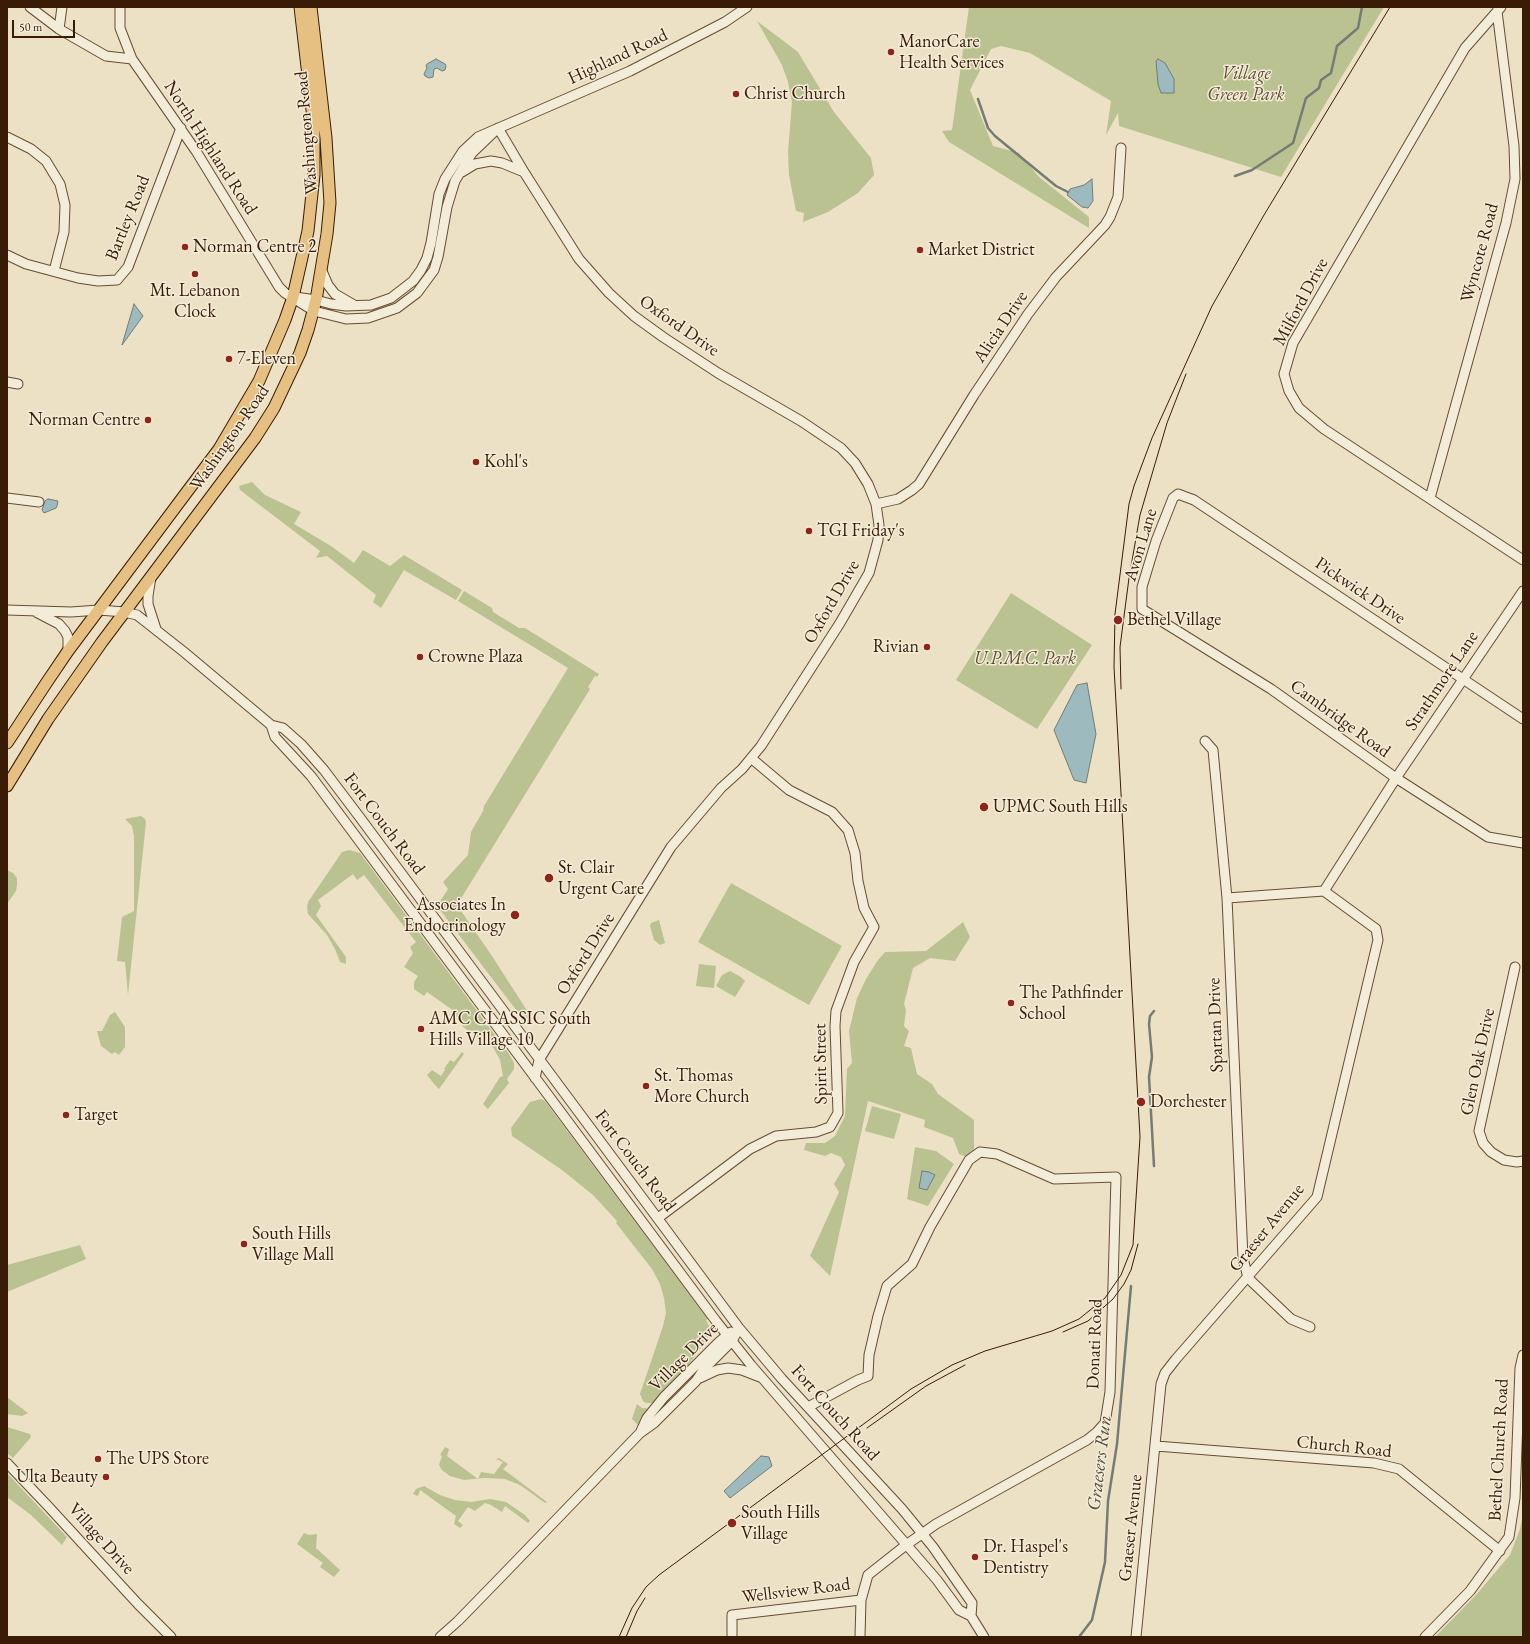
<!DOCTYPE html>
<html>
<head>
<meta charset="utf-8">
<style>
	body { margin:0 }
	#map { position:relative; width:1530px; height:1644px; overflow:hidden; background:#ece1c4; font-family:"EB Garamond",serif }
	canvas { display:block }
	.frame { position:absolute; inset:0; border:8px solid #3a1b05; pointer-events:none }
	.scale { position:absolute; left:12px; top:20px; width:63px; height:18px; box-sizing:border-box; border:2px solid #3a1b05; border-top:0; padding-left:5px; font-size:12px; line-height:14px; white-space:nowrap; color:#3a1b05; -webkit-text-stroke:3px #f3ecd9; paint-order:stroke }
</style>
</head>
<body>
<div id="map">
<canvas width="1530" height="1644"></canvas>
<div class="frame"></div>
<div class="scale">50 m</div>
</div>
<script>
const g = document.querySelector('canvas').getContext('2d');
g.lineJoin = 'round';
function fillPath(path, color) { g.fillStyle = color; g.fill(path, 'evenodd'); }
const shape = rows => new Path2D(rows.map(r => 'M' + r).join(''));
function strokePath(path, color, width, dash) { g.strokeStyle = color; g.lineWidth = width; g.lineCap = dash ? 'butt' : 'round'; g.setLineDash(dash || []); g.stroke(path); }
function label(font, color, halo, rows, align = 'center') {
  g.font = font + ' "EB Garamond",serif'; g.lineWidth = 3; g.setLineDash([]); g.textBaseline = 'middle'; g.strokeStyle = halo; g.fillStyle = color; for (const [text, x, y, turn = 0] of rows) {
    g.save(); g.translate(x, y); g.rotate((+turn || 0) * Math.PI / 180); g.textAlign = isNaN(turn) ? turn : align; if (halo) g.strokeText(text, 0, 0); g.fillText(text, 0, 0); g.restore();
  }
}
fillPath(shape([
	[969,7,1384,7,1281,177,1119,126,1118,113,1106,135,1111,101,1030,53,1001,46,991,49,970,90,993,146,1019,153,1039,177,1089,217,1089,228,949,142,942,131,952,130],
	[757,21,798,52,834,112,871,158,874,175,858,193,828,212,803,222,804,213,796,211,789,175,788,152,792,102,788,82,782,65],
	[252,482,265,495,301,512,294,524,331,546,354,563,363,550,390,566,404,555,462,590,456,600,404,570,381,608,373,602,376,595,327,556,316,558,320,551,240,490,239,486],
	[464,591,492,608,493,612,519,628,525,628,599,674,597,677,595,676,588,687,590,689,457,905,492,956,526,1009,530,1012,532,1023,526,1023,437,906,448,889,443,882,468,855,471,832,483,811,484,806,568,668,458,601],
	[1011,593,1092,645,1037,729,956,680],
	[141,816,145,819,146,822,128,995,125,962,117,961,122,917,134,911,134,836,132,826,125,819],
	[349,850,360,853,509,1054,514,1063,514,1069,507,1079,509,1083,488,1109,483,1104,500,1077,503,1076,500,1060,493,1047,482,1036,479,1039,462,1026,464,1021,453,1014,454,1011,427,992,424,996,414,989,414,982,418,976,404,967,413,953,410,947,416,942,364,875,357,880,353,874,318,900,321,906,316,915,346,957,346,964,340,962,335,949,327,935,308,914,307,907,308,902,342,852],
	[7,870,13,873,17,878,17,885,16,891,7,904],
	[731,883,842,946,809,1005,698,942],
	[659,920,665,943,660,945,654,940,650,926,651,923],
	[963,922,970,937,955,961,930,958,913,968,904,1004,906,1010,904,1026,909,1031,904,1046,911,1048,917,1074,932,1084,938,1094,974,1120,974,1149,967,1157,959,1154,953,1138,924,1127,925,1120,868,1101,830,1276,810,1256,839,1192,834,1184,845,1165,841,1157,831,1153,825,1156,804,1150,806,1143,825,1143,835,1136,845,1116,847,1069,852,1063,849,1031,857,998,866,979,878,960,885,952,926,951],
	[699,964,716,966,714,988,696,986],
	[730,971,741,977,745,981,735,997,716,986,722,975],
	[115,1012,125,1027,125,1047,119,1055,115,1052,112,1054,101,1046,97,1031,102,1031,110,1015],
	[462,1052,464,1054,439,1089,435,1085,427,1075,432,1070,441,1076,445,1070,444,1069,450,1060,454,1062],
	[541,1099,545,1101,708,1319,706,1320,709,1326,710,1333,707,1340,682,1373,654,1403,646,1403,643,1401,640,1394,663,1326,666,1313,664,1298,660,1284,652,1269,616,1223,617,1221,593,1195,562,1170,512,1136,511,1128,530,1102],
	[872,1106,901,1114,894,1139,865,1131],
	[915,1147,936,1151,954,1164,928,1206,907,1199],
	[80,1245,86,1259,7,1292,7,1265],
	[7,1397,28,1413,22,1416,7,1414],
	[637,1404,642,1408,653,1409,638,1425,632,1419],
	[7,1427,30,1434,31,1437,13,1458,7,1453],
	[445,1447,449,1449,447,1456,478,1479,481,1472,494,1474,503,1462,496,1459,499,1458,508,1464,503,1469,547,1502,545,1503,520,1485,505,1479,484,1478,464,1480,450,1476,442,1470,439,1465,442,1456,440,1455],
	[7,1473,67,1537,62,1545,31,1515,7,1497],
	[424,1486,440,1495,455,1500,471,1502,490,1499,506,1502,525,1515,530,1521,528,1523,505,1506,502,1512,491,1505,485,1503,475,1511,468,1507,458,1521,463,1525,460,1528,454,1524,456,1516,420,1490,418,1496,413,1494,416,1489],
	[1523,1514,1523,1637,1435,1637,1476,1595,1510,1555,1520,1529],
	[304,1533,309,1535,317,1534,316,1548,340,1570,334,1577,320,1567,323,1563,297,1544]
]), '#bac292');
const water = shape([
	[436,59,445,64,446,66,445,70,442,71,437,68,434,69,433,77,429,78,425,76,424,74,427,68,426,66,427,64,436,59],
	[1158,59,1165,63,1174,79,1174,93,1161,93,1158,84,1156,61,1158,59],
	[1092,179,1093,201,1088,208,1082,207,1067,195,1070,189,1084,185,1092,179],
	[134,304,143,316,122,345,134,304],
	[48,499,58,501,57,506,56,508,44,513,42,510,45,501,48,499],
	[1087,683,1096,734,1086,783,1074,780,1054,730,1077,685,1087,683],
	[922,1171,929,1172,935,1175,927,1190,919,1188,922,1171],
	[761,1456,769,1457,772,1466,730,1498,724,1491,761,1456]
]);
fillPath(water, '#9dbbbf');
strokePath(water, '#757b75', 1);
strokePath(shape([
	[978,99,988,128,995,136,1056,186,1068,192],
	[1235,176,1252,170,1293,143,1306,98,1319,88,1321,80,1331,73,1337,46,1358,28,1362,7],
	[1154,1011,1150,1016,1149,1024,1152,1057,1149,1077,1154,1166],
	[1079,1637,1092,1620,1105,1562,1108,1501,1117,1444,1131,1286]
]), '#757b75', 2.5);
const minor = shape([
	[30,7,59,29,106,56,132,59],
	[120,7,120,28,132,59,196,151,279,287,285,293,314,311,346,319,368,318,397,308,417,293,434,270,438,257,447,207,455,181,472,153,498,128],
	[1501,7,1465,48,1293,343,1284,374,1289,391,1299,408,1324,429,1523,560],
	[59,29,62,7],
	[498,128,524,172,579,259,609,293,634,316,663,337,718,373,801,421,841,448,855,463,868,484,876,504,879,525,878,540,869,573,840,623,761,746,742,769,721,788,671,847,539,1060,535,1078],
	[7,137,31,149,46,161,60,184,65,205,64,232,54,271],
	[462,172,475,164,491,161,502,163,524,172],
	[7,255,26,264,78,278,98,281,117,280,128,267,181,128],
	[322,271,328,285,335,294,354,305],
	[295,297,316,300,331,304,346,306,371,305,391,298,413,281,421,270,427,258,431,243,439,194,445,179,463,151,478,137,630,71,725,22,747,7],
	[7,382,18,384],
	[7,498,39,502],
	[1430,498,1506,223,1515,179,1514,146,1497,11],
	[876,504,898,499,912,490,919,484,974,395,1028,314,1056,277,1105,225,1110,217,1118,197,1121,148],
	[151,577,148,596,148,604,156,629],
	[7,610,71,612,99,610,124,612,137,615,184,652,271,725,283,728,301,744,324,770,361,819,739,1328,782,1379,902,1509,933,1547,972,1603,971,1616],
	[36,612,59,624,65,631,68,637,68,651],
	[1523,719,1194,500,1178,494,1173,498,1156,541,1142,587,1142,609,1271,689,1396,778,1488,837,1523,843],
	[271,725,275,737,311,776,716,1321,751,1365,937,1580,959,1610,971,1616,984,1637],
	[1205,741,1213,750,1227,898,1243,1258,1248,1278,1291,1319,1310,1327],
	[1324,891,1396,778,1523,591],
	[1515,967,1479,1131,1483,1143,1491,1152,1504,1160,1517,1162,1523,1161],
	[658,1218,750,1149,776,1136,816,1132,830,1127,838,1113,835,1026,836,1011,854,962,874,927,864,908,858,881,855,853,848,830,832,812,789,790,751,758],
	[700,1378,717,1370,728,1368,742,1370,760,1377],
	[808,1407,858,1380,868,1376,869,1355,878,1316,887,1286,912,1264,930,1227,969,1160,980,1152,997,1154,1054,1179,1116,1177,1110,1392,1105,1423,1097,1432,1087,1440,936,1524,906,1545,868,1575,861,1600,860,1637],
	[641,1431,647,1418,664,1397,719,1342,731,1332],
	[1156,1446,1374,1463,1399,1469,1500,1551],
	[7,1463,47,1505,138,1604,171,1637],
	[440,1637,458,1621,496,1582,640,1433,654,1423,696,1381,704,1369,732,1341,739,1328],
	[732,1637,732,1615,861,1600],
	[1136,1637,1161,1384,1165,1373,1176,1359,1317,1197,1378,940,1376,929,1324,891,1227,898],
	[1425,1637,1470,1591,1509,1537,1515,1498,1520,1368,1523,1355]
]);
const major = shape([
	[7,743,47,682,68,651,219,449,259,381,285,320,293,297,308,231,314,175,314,127,300,7],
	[7,786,48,719,102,642,255,438,274,408,300,353,308,330,316,300,327,234,330,203,326,138,311,7]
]);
strokePath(minor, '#664c35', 11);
strokePath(major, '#3a1b05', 13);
strokePath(minor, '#f3ecd9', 9);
strokePath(major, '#e6c082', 11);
strokePath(shape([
	[1121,689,1120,647,1129,578,1140,515,1167,423,1186,374],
	[1063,1332,1088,1321,1113,1299,1124,1284,1131,1270,1138,1244],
	[867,1428,926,1386,965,1365],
	[619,1637,632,1608,646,1587,659,1575,911,1389,952,1365,985,1351,1052,1331,1079,1319,1105,1298,1121,1275,1133,1245,1140,1137,1114,667,1115,614,1129,504,1134,486,1152,438,1212,306,1264,215,1390,7],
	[626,1637,637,1611,645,1598]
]), '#3a1b05', 1);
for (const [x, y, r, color] of [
	[891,52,4,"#8f2418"],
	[736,94,4,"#8f2418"],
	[185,247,4,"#8f2418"],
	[920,250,4,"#8f2418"],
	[195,274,4,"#8f2418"],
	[229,359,4,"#8f2418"],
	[148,420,4,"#8f2418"],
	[476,462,4,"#8f2418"],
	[809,531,4,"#8f2418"],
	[1118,620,5,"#8f2418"],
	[927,647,4,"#8f2418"],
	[420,657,4,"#8f2418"],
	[984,807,5,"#8f2418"],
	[549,878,5,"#8f2418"],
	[515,915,5,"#8f2418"],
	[1011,1003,4,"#8f2418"],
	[421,1029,4,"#8f2418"],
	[646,1086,4,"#8f2418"],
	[1141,1102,5,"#8f2418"],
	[66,1115,4,"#8f2418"],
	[244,1244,4,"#8f2418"],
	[98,1459,4,"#8f2418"],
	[106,1477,4,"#8f2418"],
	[732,1523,5,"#8f2418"],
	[975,1557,4,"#8f2418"]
]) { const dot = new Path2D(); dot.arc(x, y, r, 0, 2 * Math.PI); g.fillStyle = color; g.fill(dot); strokePath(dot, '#f3ecd9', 1.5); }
label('18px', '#3a1b05', '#f3ecd9', [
	["ManorCare",899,42],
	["Health Services",899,63],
	["Christ Church",744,94],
	["Norman Centre 2",193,247],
	["Market District",928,250],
	["Mt. Lebanon",195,291,"center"],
	["Clock",195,312,"center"],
	["7-Eleven",237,359],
	["Norman Centre",140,420,"right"],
	["Kohl's",484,462],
	["TGI Friday's",817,531],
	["Bethel Village",1127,620],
	["Rivian",919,647,"right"],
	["Crowne Plaza",428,657],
	["UPMC South Hills",993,807],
	["St. Clair",558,868],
	["Urgent Care",558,889],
	["Associates In",506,905,"right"],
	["Endocrinology",506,926,"right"],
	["The Pathfinder",1019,993],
	["School",1019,1014],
	["AMC CLASSIC South",429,1019],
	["Hills Village 10",429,1040],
	["St. Thomas",654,1076],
	["More Church",654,1097],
	["Dorchester",1150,1102],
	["Target",74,1115],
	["South Hills",252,1234],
	["Village Mall",252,1255],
	["The UPS Store",106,1459],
	["Ulta Beauty",98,1477,"right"],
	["South Hills",741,1513],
	["Village",741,1534],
	["Dr. Haspel's",983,1547],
	["Dentistry",983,1568]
], 'left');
label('18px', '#3a1b05', '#f3ecd9', [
	["Highland Road",618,57,-25],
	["Washington Road",307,133,-95],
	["North Highland Road",210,148,57],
	["Bartley Road",128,218,-68],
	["Wyncote Road",1480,253,-75],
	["Milford Drive",1301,302,-62],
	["Oxford Drive",679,326,35],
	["Alicia Drive",1001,327,-56],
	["Washington Road",230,438,-55],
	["Avon Lane",1141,545,-73],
	["Pickwick Drive",1360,591,34],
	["Oxford Drive",832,602,-60],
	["Strathmore Lane",1442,681,-56],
	["Cambridge Road",1340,719,36],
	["Fort Couch Road",384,824,53],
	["Oxford Drive",586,954,-58],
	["Spartan Drive",1216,1025,-92],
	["Glen Oak Drive",1478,1062,-78],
	["Spirit Street",821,1064,-91],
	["Fort Couch Road",635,1161,53],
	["Graeser Avenue",1267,1228,-51],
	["Donati Road",1095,1344,-88],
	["Village Drive",684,1357,-45],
	["Fort Couch Road",835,1413,48],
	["Church Road",1344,1447,6],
	["Bethel Church Road",1499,1450,-87],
	["Graeser Avenue",1131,1528,-84],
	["Village Drive",101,1539,48],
	["Wellsview Road",796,1591,-7]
]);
label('italic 18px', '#604d2f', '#f3ecd9', [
	["Village",1246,74],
	["Green Park",1246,95],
	["U.P.M.C. Park",1025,659]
]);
label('italic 19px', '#584b3d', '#f3ecd9', [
	["Graesers Run",1100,1463,-83]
]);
</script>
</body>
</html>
